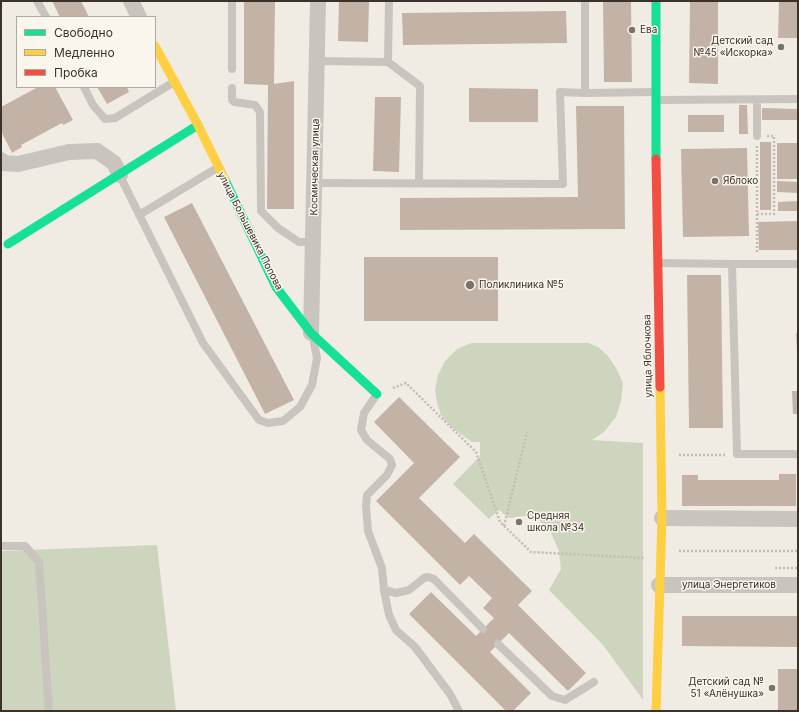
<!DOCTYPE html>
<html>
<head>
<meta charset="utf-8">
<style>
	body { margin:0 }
	#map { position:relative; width:799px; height:712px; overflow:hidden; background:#f0ece4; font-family:Inter,sans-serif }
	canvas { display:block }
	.frame { position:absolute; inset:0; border:2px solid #3a322b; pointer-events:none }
	.legend { position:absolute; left:16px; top:16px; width:140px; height:72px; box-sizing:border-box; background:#fbf6ed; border:1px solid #aea89f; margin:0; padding:5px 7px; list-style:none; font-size:12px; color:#3a322b }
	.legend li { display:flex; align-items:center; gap:8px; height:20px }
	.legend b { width:20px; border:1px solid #aea89f }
</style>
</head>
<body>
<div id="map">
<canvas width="799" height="712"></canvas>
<div class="frame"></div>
<ul class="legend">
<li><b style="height:5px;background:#16e098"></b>Свободно</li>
<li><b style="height:5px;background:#ffcf43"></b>Медленно</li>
<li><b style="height:5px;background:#f24e42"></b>Пробка</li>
</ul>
</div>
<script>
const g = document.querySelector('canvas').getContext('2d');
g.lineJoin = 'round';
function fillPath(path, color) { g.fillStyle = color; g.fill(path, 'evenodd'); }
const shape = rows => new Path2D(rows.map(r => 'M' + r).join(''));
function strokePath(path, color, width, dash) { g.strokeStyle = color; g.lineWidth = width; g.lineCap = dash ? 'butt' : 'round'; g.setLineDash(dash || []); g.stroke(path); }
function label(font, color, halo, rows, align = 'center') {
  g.font = font + ' Inter,sans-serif'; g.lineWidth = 3; g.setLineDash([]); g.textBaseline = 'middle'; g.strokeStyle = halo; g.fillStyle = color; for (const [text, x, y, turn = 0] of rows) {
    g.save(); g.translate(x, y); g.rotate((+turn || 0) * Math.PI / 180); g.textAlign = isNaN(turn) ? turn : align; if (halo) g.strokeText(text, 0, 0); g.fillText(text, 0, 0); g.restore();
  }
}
fillPath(shape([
	[471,343,588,343,598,347,607,355,616,368,623,383,621,401,616,417,604,432,592,440,643,443,643,700,603,645,549,590,561,569,559,551,550,531,537,518,524,516,509,518,499,510,489,519,453,484,480,456,480,442,472,442,450,426,441,415,437,403,435,390,438,375,445,361,457,349],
	[157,545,176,711,1,711,1,551]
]), '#ced5bf');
fillPath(shape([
	[52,1,81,1,89,17,60,17],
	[244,1,275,1,274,84,294,81,294,209,267,209,268,85,244,84],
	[339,1,369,1,368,42,338,41],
	[603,1,631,1,632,82,604,82],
	[690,1,718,1,718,84,689,83],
	[779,1,798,1,798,38,778,38],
	[566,11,567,43,403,45,402,13],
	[38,87,55,87,73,120,63,125,62,123,21,145,22,147,12,153,1,131,1,107],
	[97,87,127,87,129,92,107,104],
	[469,88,538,89,538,122,469,122],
	[375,97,401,97,399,172,373,171],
	[739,105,747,105,748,134,739,134],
	[576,106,624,106,625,229,400,230,400,198,578,197],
	[762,108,798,109,798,120,762,120],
	[688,115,724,115,724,132,688,132],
	[760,142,771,142,771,210,760,210],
	[777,143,798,143,798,179,777,179],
	[747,148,749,236,683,237,681,149],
	[777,181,798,182,798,193,777,192],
	[798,201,798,211,778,211,778,202],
	[192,203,294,400,265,414,164,217],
	[798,221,798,250,759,250,758,222],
	[364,257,498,257,498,321,364,321],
	[687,275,721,275,723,428,689,428],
	[796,333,798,333,798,351,797,351],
	[792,391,798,391,798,414,793,414],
	[399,397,460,457,419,498,465,543,474,534,532,591,518,605,586,673,568,691,509,633,490,652,531,693,513,711,506,711,409,614,431,592,476,636,494,618,483,608,492,598,469,576,460,585,376,501,414,463,374,422],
	[779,474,796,474,796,506,682,506,682,475,698,475,698,480,779,480],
	[682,616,798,616,798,647,682,646],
	[778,669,798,669,798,711,778,711]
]), '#c3b3a6');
strokePath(shape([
	[757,146,757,253],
	[757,214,774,214,774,136,766,136],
	[393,388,406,383,476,452,500,522,531,552,644,558],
	[679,455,727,455],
	[504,526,527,432],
	[679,551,798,551],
	[775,568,798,568]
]), '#c1bcb6', 2.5, [2, 2]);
strokePath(shape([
	[37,1,46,17],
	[585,1,585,93,655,92],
	[317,61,388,62,389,1],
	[388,62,420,86,419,183],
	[232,69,232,1],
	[84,87,93,105,105,119,115,118,174,82],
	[232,88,232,100,234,102,255,105,260,112,261,211,278,228,299,242,313,242],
	[657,100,798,99],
	[757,136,757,100],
	[120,176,203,343,259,420,268,423,283,421,300,407,312,385,317,358,314,343],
	[314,183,563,184,560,92,585,93],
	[139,215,217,168],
	[658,263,732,264,737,454,798,454],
	[732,264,798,264],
	[377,394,364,413,361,430,367,440,390,459,392,465,387,475,367,495,366,506,368,531,382,568,384,590,389,615,396,630,415,647,450,694,459,711],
	[1,546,25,546,39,562,49,711],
	[384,590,396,593,409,590,424,578,428,577,434,579,483,629],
	[498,644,552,696,565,700,594,682]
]), '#c9c4bd', 8);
strokePath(shape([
	[131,1,139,17],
	[1,160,3,163,18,164,69,152,97,151,114,163,120,175],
	[311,333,318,1],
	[662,518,798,519],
	[659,585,798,585]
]), '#c9c4bd', 16);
strokePath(shape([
	[656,1,656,159],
	[225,180,276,287,311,333,377,394],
	[8,244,198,125]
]), '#16e098', 9);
strokePath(shape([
	[155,46,198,125,225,180],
	[656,711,662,518,660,387]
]), '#ffcf43', 9);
strokePath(shape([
	[656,159,660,387]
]), '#f24e42', 9);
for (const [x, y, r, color] of [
	[632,30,4,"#7a736c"],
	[781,47,4,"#7a736c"],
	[715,181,4,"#7a736c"],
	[470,285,5,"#7a736c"],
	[519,522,4,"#7a736c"],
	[772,688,4,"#7a736c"]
]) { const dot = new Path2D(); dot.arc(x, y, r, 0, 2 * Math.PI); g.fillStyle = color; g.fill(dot); strokePath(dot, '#fbf6ed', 1.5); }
label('10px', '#3a322b', '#fbf6ed', [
	["Ева",640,30],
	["Детский сад",773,41,"right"],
	["№45 «Искорка»",773,53,"right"],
	["Яблоко",723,181],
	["Поликлиника №5",479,285],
	["Средняя",527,516],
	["школа №34",527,528],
	["Детский сад №",764,682,"right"],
	["51 «Алёнушка»",764,694,"right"]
], 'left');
label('10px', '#3a322b', '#fbf6ed', [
	["Космическая улица",315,167,-89],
	["улица Большевика Попова",250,231,63],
	["улица Яблочкова",648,356,-91],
	["улица Энергетиков",729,585]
]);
</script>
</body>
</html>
